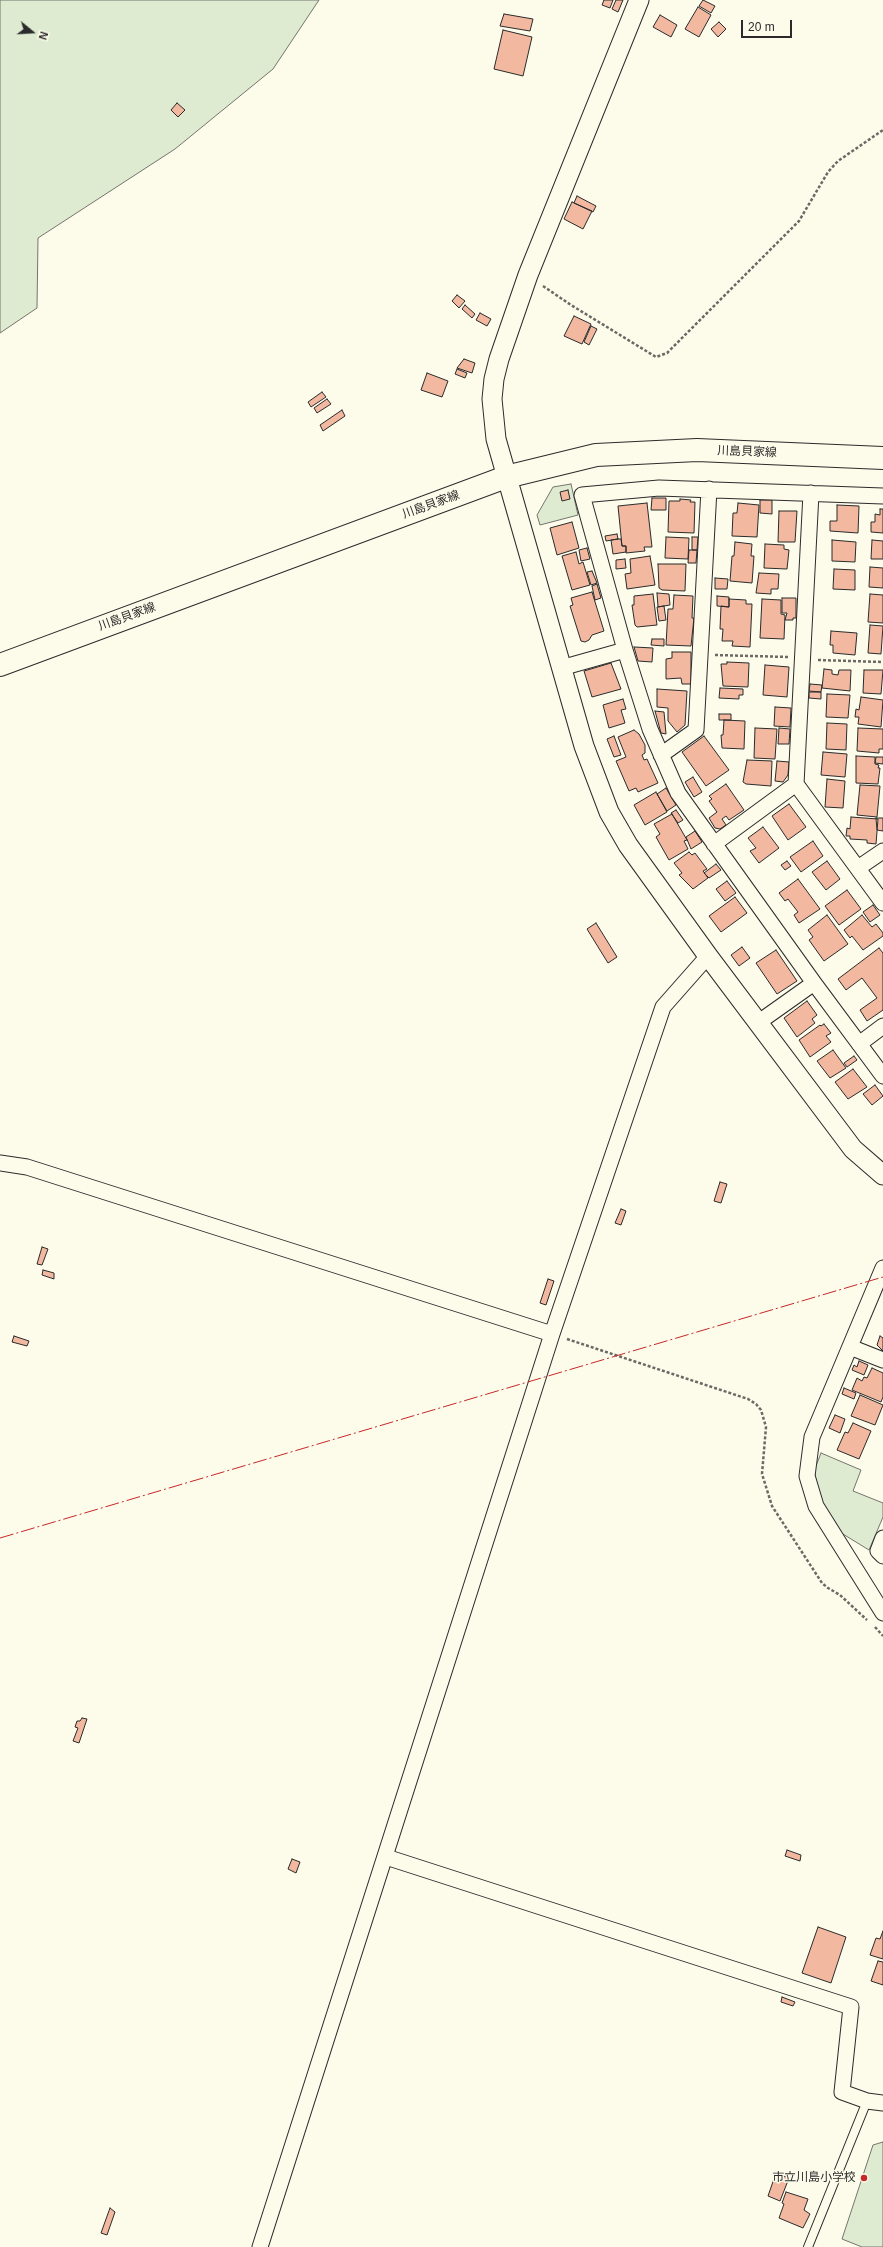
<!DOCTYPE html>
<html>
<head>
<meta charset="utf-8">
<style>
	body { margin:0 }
	#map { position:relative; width:883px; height:2247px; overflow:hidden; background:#fdfbea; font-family:Helvetica,sans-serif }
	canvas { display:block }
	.north { position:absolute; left:12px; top:12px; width:40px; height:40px; -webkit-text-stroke:3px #fdfbea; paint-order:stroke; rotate:108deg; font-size:11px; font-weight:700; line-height:16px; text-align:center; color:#2b2b2b }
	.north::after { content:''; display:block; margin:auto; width:14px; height:18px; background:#2b2b2b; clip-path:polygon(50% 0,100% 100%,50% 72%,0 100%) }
	.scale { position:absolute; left:741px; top:20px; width:51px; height:18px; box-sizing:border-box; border:2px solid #2b2b2b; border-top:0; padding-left:5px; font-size:12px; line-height:14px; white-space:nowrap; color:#2b2b2b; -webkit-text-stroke:3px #fdfbea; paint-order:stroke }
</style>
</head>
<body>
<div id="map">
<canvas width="883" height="2247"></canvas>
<div class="north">N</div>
<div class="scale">20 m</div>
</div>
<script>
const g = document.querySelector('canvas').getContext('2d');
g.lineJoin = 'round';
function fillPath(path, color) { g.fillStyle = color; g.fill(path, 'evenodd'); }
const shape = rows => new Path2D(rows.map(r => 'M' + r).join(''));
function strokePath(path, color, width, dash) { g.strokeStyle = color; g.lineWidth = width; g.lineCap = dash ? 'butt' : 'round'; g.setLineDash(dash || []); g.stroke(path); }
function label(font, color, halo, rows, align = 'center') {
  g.font = font + ' Helvetica,"Noto Sans JP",sans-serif'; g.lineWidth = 3; g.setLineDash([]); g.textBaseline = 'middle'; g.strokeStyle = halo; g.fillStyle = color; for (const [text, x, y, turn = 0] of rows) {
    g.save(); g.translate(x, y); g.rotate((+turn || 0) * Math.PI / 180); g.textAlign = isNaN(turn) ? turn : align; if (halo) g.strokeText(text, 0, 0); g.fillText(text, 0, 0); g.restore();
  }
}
const green = shape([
	[0,0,319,0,273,69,175,149,38,238,37,308,0,333,0,0],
	[571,484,578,515,540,525,537,515,553,487,571,484],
	[821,1453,861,1470,853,1491,883,1503,883,1517,869,1550,838,1531,821,1500,814,1471,821,1453],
	[883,2142,883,2247,862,2247,842,2239,873,2145,883,2142]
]);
fillPath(green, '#deebd1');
strokePath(green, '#74746e', 1);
const building = shape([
	[604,0,613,0,610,8,602,5,604,0],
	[616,0,623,0,618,12,612,9,616,0],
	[703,0,715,6,711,13,699,6,703,0],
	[698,7,711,15,699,37,685,29,698,7],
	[504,14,533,19,530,31,500,26,504,14],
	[660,15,677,25,671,37,653,27,660,15],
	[719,22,726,29,718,37,711,29,719,22],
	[503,30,532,37,523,76,494,69,503,30],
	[177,103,185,110,178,117,171,110,177,103],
	[577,196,596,206,593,212,574,203,577,196],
	[572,202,592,211,583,229,564,219,572,202],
	[457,295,465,301,459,308,452,301,457,295],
	[465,305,475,314,472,318,462,309,465,305],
	[480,313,491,319,487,326,476,320,480,313],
	[574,316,591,324,582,344,564,336,574,316],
	[591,326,597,329,589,345,584,342,591,326],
	[464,359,475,363,472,373,457,368,464,359],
	[457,369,467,373,465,378,455,374,457,369],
	[427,373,448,381,442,397,421,390,427,373],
	[322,392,326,397,311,407,308,402,322,392],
	[327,399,331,404,317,413,314,408,327,399],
	[342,410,345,416,323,431,320,425,342,410],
	[568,490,570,499,562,501,560,492,568,490],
	[652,498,666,498,666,510,651,510,652,498],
	[680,499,691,500,690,502,695,502,694,533,668,532,669,501,680,501,680,499],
	[760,500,772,500,772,514,760,513,760,500],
	[647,503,652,547,644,547,645,551,626,553,626,546,622,546,618,506,647,503],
	[738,503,759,505,757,537,732,536,733,513,737,513,738,503],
	[837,505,859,506,858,533,830,531,830,521,837,521,837,505],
	[880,509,883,509,883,533,871,532,871,522,875,522,875,514,880,515,880,509],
	[779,511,797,511,795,542,778,542,779,511],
	[572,522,579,548,557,555,550,528,572,522],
	[617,534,618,539,606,541,605,536,617,534],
	[666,537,689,538,688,559,665,558,666,537],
	[692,537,698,537,697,550,692,550,692,537],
	[618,539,621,539,622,546,626,546,626,552,613,554,611,540,618,539],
	[832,540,856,542,855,562,832,561,832,540],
	[872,540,883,541,883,559,871,559,872,540],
	[735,542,752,544,751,556,754,556,752,583,730,581,732,556,734,556,735,542],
	[765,544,784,545,784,549,789,550,787,569,764,568,765,544],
	[587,548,590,559,581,561,579,550,587,548],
	[689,550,697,550,696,563,688,563,689,550],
	[576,552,579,564,583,562,590,585,572,590,562,556,576,552],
	[650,556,655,585,627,589,625,574,631,573,630,559,650,556],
	[625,559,626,568,616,569,616,560,625,559],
	[658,564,686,564,685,591,662,590,659,588,658,564],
	[870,567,883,568,883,588,869,587,870,567],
	[834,569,855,570,855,590,833,589,834,569],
	[592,571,597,583,591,585,587,572,592,571],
	[759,573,779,574,778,589,771,589,771,594,756,593,759,573],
	[715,578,728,579,727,589,715,589,715,578],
	[597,584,601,598,595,600,592,586,597,584],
	[592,592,604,631,592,635,589,640,585,642,581,641,570,606,573,605,571,598,592,592],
	[657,593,669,594,670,605,658,607,657,593],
	[653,594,657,625,637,627,635,625,632,605,634,605,634,596,653,594],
	[870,594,883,595,883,623,868,622,870,594],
	[674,595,693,596,692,618,694,618,691,646,666,645,668,609,673,609,674,595],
	[717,596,729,597,729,607,717,606,717,596],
	[782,598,796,598,796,618,793,618,793,620,785,620,787,613,782,613,782,598],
	[729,599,746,600,746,604,752,604,750,647,732,646,733,641,722,641,723,629,720,629,721,606,729,607,729,599],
	[762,599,781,600,781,614,785,615,784,639,760,638,762,599],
	[664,606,666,620,659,621,657,607,664,606],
	[870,625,883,626,881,654,868,653,870,625],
	[831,631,857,633,855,655,833,653,833,645,830,645,831,631],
	[652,639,664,639,664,646,651,645,652,639],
	[634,647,653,648,652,662,638,661,634,647],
	[672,652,691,652,691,684,682,684,681,678,666,679,666,659,672,658,672,652],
	[727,662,749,663,748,687,723,686,721,664,727,664,727,662],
	[611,663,621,689,592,697,584,671,611,663],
	[765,665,789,667,787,697,763,695,765,665],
	[824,669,832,670,832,674,838,675,839,670,851,670,850,691,822,688,824,669],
	[864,670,883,670,881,694,863,693,864,670],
	[810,684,822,685,821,692,809,691,810,684],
	[720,688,743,689,743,695,739,695,739,699,719,698,720,688],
	[657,689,687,691,685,725,677,732,668,721,668,708,657,707,657,689],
	[809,692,821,692,821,699,809,698,809,692],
	[827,694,850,695,848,718,826,717,827,694],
	[861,697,883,700,881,727,858,724,859,717,855,717,856,709,859,710,861,697],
	[623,699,626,709,621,710,625,723,609,728,603,705,623,699],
	[775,707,791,708,790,727,774,726,775,707],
	[655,711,664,712,666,734,661,733,655,711],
	[719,714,731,714,731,720,719,720,719,714],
	[724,720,745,721,744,749,722,748,721,735,723,735,724,720],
	[827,723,847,724,846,750,826,749,827,723],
	[755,728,777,729,775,759,754,758,755,728],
	[779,728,790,729,789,744,778,744,779,728],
	[858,728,883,729,883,749,879,749,879,753,857,751,858,728],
	[634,730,639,734,645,745,645,753,642,755,644,760,647,759,658,783,638,792,636,788,629,791,616,761,626,757,618,737,634,730],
	[614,736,621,755,614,757,607,739,614,736],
	[704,736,729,770,706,786,682,752,704,736],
	[823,752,847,754,845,777,821,775,823,752],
	[856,756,875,757,875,764,879,765,878,768,880,768,878,784,856,783,856,756],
	[876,757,883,757,883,764,875,763,876,757],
	[747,760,772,761,771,786,746,784,743,782,747,760],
	[777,761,789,762,788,775,783,782,775,781,777,761],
	[693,777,702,792,694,797,685,782,693,777],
	[827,779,845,781,843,808,825,807,827,779],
	[726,784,744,810,729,820,726,816,722,819,726,825,720,829,715,828,709,818,717,812,709,801,712,799,709,796,726,784],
	[860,785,880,786,877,817,857,815,860,785],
	[666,788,676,805,667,811,657,794,666,788],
	[656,792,667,812,645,825,634,805,656,792],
	[789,804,806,827,788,840,772,816,789,804],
	[676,810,683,820,678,823,671,813,676,810],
	[672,814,687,840,684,841,688,849,669,860,656,837,660,834,654,824,672,814],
	[851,817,878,819,876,844,867,843,867,840,850,839,850,836,846,836,847,828,850,829,851,817],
	[876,818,883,818,883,831,877,830,876,818],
	[763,827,779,848,759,863,750,851,756,848,748,838,763,827],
	[695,831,702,842,691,849,686,837,695,831],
	[813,841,823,856,801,872,790,857,813,841],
	[689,852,692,855,695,853,707,869,703,871,708,878,693,889,679,875,682,873,674,863,689,852],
	[787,861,791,866,785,870,781,865,787,861],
	[827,861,840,879,826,890,812,872,827,861],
	[716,864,721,870,709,878,704,873,716,864],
	[798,879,820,909,799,923,794,915,798,912,788,899,785,901,779,893,798,879],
	[727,881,736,893,725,901,716,889,727,881],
	[847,890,861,909,839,925,825,906,847,890],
	[735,897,747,913,721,932,709,916,735,897],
	[873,905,880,915,870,922,863,912,873,905],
	[827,915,848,944,824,961,809,940,813,937,808,930,827,915],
	[862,915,872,927,876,924,883,933,883,936,863,950,852,936,850,938,844,930,862,915],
	[596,923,617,957,608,963,587,929,596,923],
	[742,947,750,958,739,966,731,955,742,947],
	[879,948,883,953,883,1010,867,1021,860,1010,877,998,862,978,846,990,838,979,879,948],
	[776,950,797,981,777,994,756,963,776,950],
	[807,1001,817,1015,812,1019,815,1023,797,1037,784,1018,807,1001],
	[824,1024,831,1033,826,1036,831,1042,810,1057,799,1040,820,1025,821,1026,824,1024],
	[833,1050,846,1068,830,1078,817,1061,833,1050],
	[854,1056,857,1060,847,1067,844,1063,854,1056],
	[853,1069,867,1087,848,1099,835,1082,853,1069],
	[875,1085,883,1096,872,1105,863,1094,875,1085],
	[720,1182,727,1184,721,1203,714,1201,720,1182],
	[621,1209,626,1211,621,1225,615,1223,621,1209],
	[42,1247,48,1249,42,1265,37,1264,42,1247],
	[43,1270,54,1273,54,1279,42,1275,43,1270],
	[548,1279,554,1281,546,1305,540,1303,548,1279],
	[14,1336,29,1341,27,1346,12,1342,14,1336],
	[880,1336,883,1338,883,1351,877,1345,880,1336],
	[859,1361,868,1365,864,1375,852,1370,854,1365,857,1367,859,1361],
	[872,1368,883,1373,883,1397,881,1402,852,1390,857,1378,862,1381,864,1377,867,1378,872,1368],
	[844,1388,856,1393,854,1399,842,1394,844,1388],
	[860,1395,883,1405,875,1425,851,1416,860,1395],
	[835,1415,845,1419,840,1433,829,1428,835,1415],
	[853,1423,871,1431,859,1459,837,1450,845,1432,848,1433,853,1423],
	[82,1718,87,1719,79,1743,73,1741,78,1728,75,1727,77,1721,80,1721,82,1718],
	[787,1850,801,1855,800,1861,785,1856,787,1850],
	[292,1859,300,1862,296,1873,288,1869,292,1859],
	[818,1927,846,1937,831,1983,802,1973,818,1927],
	[883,1931,883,1959,870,1955,876,1938,880,1939,883,1931],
	[878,1961,883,1962,883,1985,871,1981,878,1961],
	[782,1997,795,2002,793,2006,781,2002,782,1997],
	[776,2173,789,2178,780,2201,768,2196,776,2173],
	[786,2192,808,2199,804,2210,810,2214,803,2228,779,2218,784,2204,782,2203,786,2192],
	[110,2208,115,2212,107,2235,101,2233,110,2208]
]);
fillPath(building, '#f2b8a0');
strokePath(building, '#2b2b2b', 1);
const service = shape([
	[808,2247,867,2101]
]);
const minor = shape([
	[811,493,796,784,883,903],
	[883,496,659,488,582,495,625,650,650,729,678,793,814,983,883,1076],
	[561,668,625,650],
	[661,755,696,730,709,489],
	[714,844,796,784],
	[858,868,883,851],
	[759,1022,814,983],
	[859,1044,883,1026],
	[0,1163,27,1167,552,1334],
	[883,1268,812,1437,807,1476,816,1506,883,1613],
	[850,1347,883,1360],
	[883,1538,878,1551,883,1556],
	[386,1857,851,2007,842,2092,867,2101,883,2103],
	[260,2247,552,1334,663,1007,708,956]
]);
const tertiary = shape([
	[639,0,528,275,499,359,494,379,492,399,496,439,584,746,609,812,628,845,708,956,853,1149,883,1175]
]);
const secondary = shape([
	[0,665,506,477,596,455,697,450,883,458]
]);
strokePath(service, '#2b2b2b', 10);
strokePath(minor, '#2b2b2b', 17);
strokePath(tertiary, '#2b2b2b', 21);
strokePath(secondary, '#2b2b2b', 24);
strokePath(shape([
	[543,286,571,305,656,357,667,353,799,221,828,172,838,161,883,130],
	[715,655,788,657],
	[818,660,883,662],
	[567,1339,748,1399,756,1404,761,1410,766,1427,762,1474,772,1506,822,1583,828,1588,840,1595,867,1620],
	[875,1627,883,1636]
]), '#6a6964', 2.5, [3, 2]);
strokePath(service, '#fdfbea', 8);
strokePath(minor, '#fdfbea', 15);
strokePath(tertiary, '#fdfbea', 19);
strokePath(secondary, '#fdfbea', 22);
strokePath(shape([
	[0,1538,883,1277]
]), '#c62828', 1, [14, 3, 2, 3]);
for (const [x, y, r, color] of [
	[864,2178,4,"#c62828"]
]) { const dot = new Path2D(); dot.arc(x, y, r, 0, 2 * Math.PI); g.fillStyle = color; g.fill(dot); strokePath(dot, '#fdfbea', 1.5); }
label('12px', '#2b2b2b', '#fdfbea', [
	["川島貝家線",747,452,2],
	["川島貝家線",431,505,-20],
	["川島貝家線",127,617,-20]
]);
label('12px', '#2b2b2b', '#fdfbea', [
	["市立川島小学校",856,2178]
], 'right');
</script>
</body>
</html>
